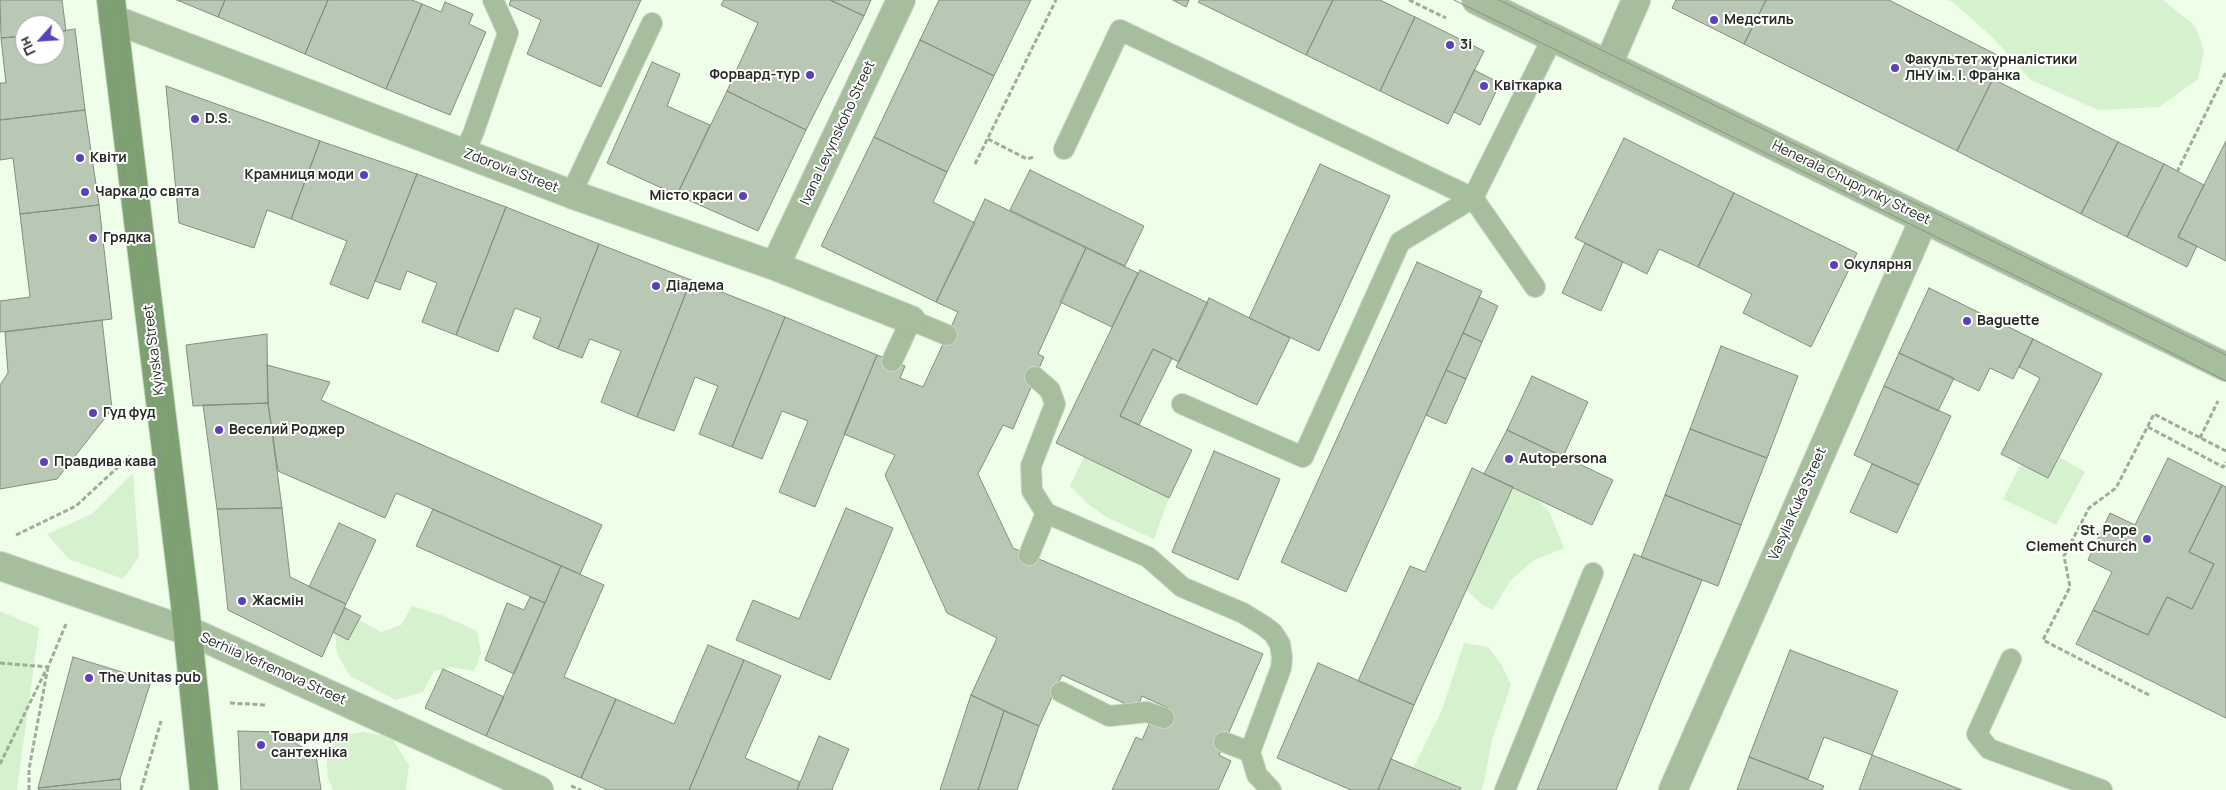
<!DOCTYPE html>
<html>
<head>
<meta charset="utf-8">
<style>
	body { margin:0 }
	#map { position:relative; width:2226px; height:790px; overflow:hidden; background:#eefee9; font-family:Manrope,sans-serif }
	canvas { display:block }
	.north { position:absolute; left:15px; top:15px; width:50px; height:50px; box-sizing:border-box; background:#fff; border:1px solid #a8aaa7; border-radius:50%; rotate:244deg; font-size:14px; font-weight:700; line-height:20px; text-align:center; color:#252a23 }
	.north::after { content:''; display:block; margin:auto; width:18px; height:22px; background:#5b41b9; clip-path:polygon(50% 0,100% 100%,50% 72%,0 100%) }
</style>
</head>
<body>
<div id="map">
<canvas width="2226" height="790"></canvas>
<div class="north">Пн</div>
</div>
<script>
const g = document.querySelector('canvas').getContext('2d');
g.lineJoin = 'round';
function fillPath(path, color) { g.fillStyle = color; g.fill(path, 'evenodd'); }
const shape = rows => new Path2D(rows.map(r => 'M' + r).join(''));
function strokePath(path, color, width, dash) { g.strokeStyle = color; g.lineWidth = width; g.lineCap = dash ? 'butt' : 'round'; g.setLineDash(dash || []); g.stroke(path); }
function label(font, color, halo, rows, align = 'center') {
  g.font = font + ' Manrope,sans-serif'; g.lineWidth = 4; g.setLineDash([]); g.textBaseline = 'middle'; g.strokeStyle = halo; g.fillStyle = color; for (const [text, x, y, turn = 0] of rows) {
    g.save(); g.translate(x, y); g.rotate((+turn || 0) * Math.PI / 180); g.textAlign = isNaN(turn) ? turn : align; if (halo) g.strokeText(text, 0, 0); g.fillText(text, 0, 0); g.restore();
  }
}
fillPath(shape([
	[1947,0,2163,0,2195,26,2204,50,2198,79,2159,107,2098,110,2031,80,1992,37,1954,3],
	[1084,457,1169,498,1154,539,1108,518,1088,504,1070,486],
	[2059,457,2085,472,2056,525,2003,499,2021,464,2048,478],
	[133,473,139,557,123,579,69,559,47,534,92,514],
	[1481,482,1523,485,1549,511,1564,548,1534,560,1510,581,1493,610,1484,606,1457,582],
	[412,606,444,616,477,631,481,653,474,671,451,667,434,671,423,692,396,700,350,676,337,654,335,631,357,619,381,632,401,625],
	[0,611,39,628,17,790,0,790],
	[1464,643,1488,647,1501,664,1511,685,1492,740,1484,782,1481,790,1460,790,1461,788,1413,769,1442,710],
	[363,732,391,737,409,765,406,790,333,790,328,779,325,739]
]), '#d6f1cd');
const building = shape([
	[0,0,62,0,66,31,55,32,55,25,25,25,25,36,1,38,0,0],
	[177,0,225,0,218,17,177,0],
	[225,0,328,0,305,54,218,17,225,0],
	[328,0,412,0,422,4,386,89,305,54,328,0],
	[511,0,641,0,601,87,527,54,541,20,509,5,511,0],
	[724,0,830,0,864,16,806,130,727,91,758,23,721,5,724,0],
	[830,0,871,0,864,16,830,0],
	[939,0,1031,0,994,76,920,40,939,0],
	[1173,0,1189,0,1186,7,1173,0],
	[1200,0,1333,0,1306,55,1198,2,1200,0],
	[1333,0,1380,0,1415,17,1380,91,1306,55,1333,0],
	[1676,0,1766,0,1744,44,1672,8,1676,0],
	[1766,0,1889,0,2003,58,1957,151,1744,44,1766,0],
	[445,2,473,14,469,24,486,32,450,115,386,89,422,4,441,12,445,2],
	[1415,17,1484,51,1448,124,1380,91,1415,17],
	[75,29,85,110,0,120,0,83,6,83,1,38,25,36,25,55,55,55,55,32,75,29],
	[920,40,994,76,947,172,874,137,920,40],
	[652,62,680,74,667,106,710,125,677,195,607,163,652,62],
	[1474,70,1500,83,1480,125,1454,112,1474,70],
	[1993,79,2118,142,2081,214,1957,151,1993,79],
	[166,86,320,141,291,219,267,210,254,248,179,223,166,86],
	[727,91,806,130,758,231,677,195,727,91],
	[85,110,99,205,20,214,13,158,0,160,0,120,85,110],
	[874,137,947,172,933,202,975,223,936,302,821,246,874,137],
	[1624,138,1734,193,1698,267,1659,249,1647,274,1575,238,1624,138],
	[320,141,417,174,368,299,330,284,347,241,291,219,320,141],
	[2226,141,2226,261,2178,237,2226,141],
	[2118,142,2164,164,2127,237,2081,214,2118,142],
	[1320,164,1390,196,1319,351,1249,318,1320,164],
	[2164,164,2204,185,2178,237,2197,246,2187,267,2127,237,2164,164],
	[1030,170,1144,226,1125,266,1010,210,1030,170],
	[417,174,506,207,456,335,422,322,437,283,407,271,400,290,375,281,417,174],
	[1734,193,1857,253,1811,347,1743,313,1752,294,1698,267,1734,193],
	[985,199,1086,248,1038,354,1044,357,1013,429,1003,425,978,474,1013,548,1263,654,1219,755,1231,761,1218,790,1112,790,1136,737,1142,740,1150,722,1160,726,1168,708,1142,696,1137,709,1062,675,1039,726,971,695,997,638,947,613,885,475,895,455,844,434,877,355,905,366,900,378,923,387,958,312,936,302,985,199],
	[99,205,112,319,0,332,0,301,30,297,20,214,99,205],
	[506,207,599,244,558,349,533,338,541,318,515,308,498,352,456,335,506,207],
	[1585,243,1623,262,1601,311,1562,293,1585,243],
	[599,244,691,280,637,417,601,402,621,351,590,339,582,358,558,349,599,244],
	[1086,248,1138,273,1112,327,1060,302,1086,248],
	[1417,262,1482,291,1346,592,1281,562,1417,262],
	[1140,270,1208,303,1179,362,1153,349,1120,416,1192,450,1169,498,1056,443,1140,270],
	[691,280,785,317,732,447,699,434,718,386,695,377,674,431,637,417,691,280],
	[1929,288,2033,339,2013,379,1990,368,1979,391,1899,353,1929,288],
	[1479,297,1498,306,1482,342,1463,333,1479,297],
	[1209,298,1290,338,1257,405,1176,367,1209,298],
	[785,317,877,355,815,507,779,492,808,421,782,411,762,459,732,447,785,317],
	[102,320,112,409,57,479,0,489,0,385,8,373,5,332,102,320],
	[1463,333,1482,342,1466,379,1446,370,1463,333],
	[267,334,268,403,193,406,186,345,267,334],
	[2033,339,2102,374,2048,478,2001,454,2040,378,2019,367,2033,339],
	[1721,346,1798,376,1767,458,1690,429,1721,346],
	[1153,349,1172,358,1139,425,1120,416,1153,349],
	[1899,353,1954,378,1938,411,1884,386,1899,353],
	[267,365,330,382,321,400,602,525,580,574,396,493,385,518,278,471,268,403,267,365],
	[1446,370,1466,379,1446,424,1426,415,1446,370],
	[1532,376,1588,402,1563,457,1507,430,1532,376],
	[1884,386,1951,416,1919,485,1854,455,1884,386],
	[268,403,282,508,217,509,203,405,268,403],
	[1690,429,1767,458,1741,525,1665,495,1690,429],
	[1507,430,1613,480,1592,525,1484,474,1507,430],
	[1214,451,1280,479,1238,580,1172,552,1214,451],
	[2168,458,2222,485,2189,552,2214,564,2192,609,2167,597,2148,635,2093,610,2112,572,2088,560,2110,513,2135,525,2168,458],
	[1872,464,1919,485,1897,533,1850,512,1872,464],
	[1472,468,1513,487,1414,705,1358,681,1410,566,1425,572,1472,468],
	[2222,485,2226,487,2226,718,2076,644,2093,610,2148,635,2167,597,2192,609,2214,564,2189,552,2222,485],
	[1665,495,1741,525,1718,586,1641,557,1665,495],
	[282,508,290,577,346,604,322,657,228,610,217,509,282,508],
	[846,508,893,528,830,680,736,640,753,600,799,619,846,508],
	[433,509,561,566,545,603,416,546,433,509],
	[339,523,376,540,346,604,309,587,339,523],
	[1634,554,1702,580,1616,790,1537,790,1634,554],
	[561,566,604,585,564,677,616,699,581,778,486,736,561,566],
	[530,597,545,603,514,674,485,660,507,603,524,610,530,597],
	[345,608,361,616,348,640,333,632,345,608],
	[708,645,744,660,689,790,607,790,581,778,616,699,674,724,708,645],
	[1790,650,1898,691,1872,755,1824,737,1808,779,1749,757,1790,650],
	[73,657,151,681,120,779,38,788,73,657],
	[744,660,781,676,745,758,800,782,797,790,689,790,744,660],
	[1318,663,1414,705,1378,790,1351,790,1277,758,1318,663],
	[443,669,504,697,486,736,425,708,443,669],
	[971,695,1004,711,978,790,940,790,971,695],
	[1004,711,1039,726,1017,790,978,790,1004,711],
	[238,731,276,732,316,755,321,790,241,790,238,731],
	[819,736,849,749,832,789,833,790,797,790,819,736],
	[1872,755,1962,790,1859,790,1872,755],
	[1749,757,1824,786,1822,790,1737,790,1749,757],
	[1391,759,1461,788,1460,790,1378,790,1391,759],
	[120,779,121,790,39,790,38,788,120,779]
]);
fillPath(building, '#b9c8b4');
strokePath(building, '#818f7d', 1);
const service = shape([
	[1064,149,1120,30,1473,198],
	[464,153,473,134,508,33,493,0],
	[571,194,652,23],
	[1535,287,1473,198,1553,37],
	[892,361,911,320,947,335],
	[1035,377,1050,390,1055,404,1031,466,1032,491,1046,513,1148,557,1182,587,1243,613,1264,626,1273,633,1280,644,1282,657,1281,668,1250,752,1257,775,1271,790],
	[1182,404,1303,457,1400,242,1473,198],
	[1029,555,1046,513],
	[2011,659,1977,734,1989,749,2102,790],
	[1061,692,1109,716,1147,712,1164,718],
	[1224,742,1250,752],
	[1505,790,1593,573]
]);
const minor = shape([
	[113,19,571,194,775,266,911,320],
	[1608,65,1636,0],
	[775,266,901,0],
	[0,566,196,634,539,790],
	[1673,790,1924,219]
]);
const tertiary = shape([
	[1476,0,2226,367]
]);
const secondary = shape([
	[111,0,185,605,204,790]
]);
strokePath(service, '#cad8c5', 22);
strokePath(minor, '#cad8c5', 30);
strokePath(tertiary, '#cad8c5', 30);
strokePath(secondary, '#cad8c5', 30);
strokePath(shape([
	[1409,0,1446,18],
	[988,139,1027,159,1034,157],
	[975,164,1056,0],
	[2177,172,2226,72],
	[2148,427,2223,467,2226,462],
	[2200,438,2218,401],
	[16,535,76,506,131,455],
	[0,663,48,667,66,624],
	[2149,695,2043,640,2070,587,2064,556,2089,508,2116,488,2154,414,2226,451],
	[230,703,266,705],
	[0,764,45,672],
	[571,786,581,790],
	[29,790,29,769,48,667],
	[141,790,161,721]
]), '#9fab9b', 3, [5, 2.5]);
strokePath(service, '#a6be9e', 20);
strokePath(minor, '#a6be9e', 28);
strokePath(tertiary, '#a6be9e', 28);
strokePath(secondary, '#7ea171', 28);
strokePath(shape([
	[102,0,178,603,196,790],
	[119,0,196,634,210,790],
	[1454,0,2142,338,2226,381],
	[1499,0,2226,355]
]), '#889385', 1);
for (const [x, y, r, color] of [
	[1714,20,5,"#5b41b9"],
	[1450,45,5,"#5b41b9"],
	[1895,68,5,"#5b41b9"],
	[810,75,5,"#5b41b9"],
	[1484,86,5,"#5b41b9"],
	[195,119,5,"#5b41b9"],
	[80,158,5,"#5b41b9"],
	[364,175,5,"#5b41b9"],
	[85,192,5,"#5b41b9"],
	[743,196,5,"#5b41b9"],
	[93,238,5,"#5b41b9"],
	[1834,265,5,"#5b41b9"],
	[656,286,5,"#5b41b9"],
	[1967,321,5,"#5b41b9"],
	[93,413,5,"#5b41b9"],
	[219,430,5,"#5b41b9"],
	[1509,459,5,"#5b41b9"],
	[44,462,5,"#5b41b9"],
	[2147,539,5,"#5b41b9"],
	[242,601,5,"#5b41b9"],
	[89,678,5,"#5b41b9"],
	[261,745,5,"#5b41b9"]
]) { const dot = new Path2D(); dot.arc(x, y, r, 0, 2 * Math.PI); g.fillStyle = color; g.fill(dot); strokePath(dot, '#fff', 2); }
label('bold 14px', '#252a23', '#fff', [
	["Медстиль",1724,20],
	["3i",1460,45],
	["Факультет журналістики",1905,60],
	["ЛНУ ім. І. Франка",1905,76],
	["Форвард-тур",800,75,"right"],
	["Квіткарка",1494,86],
	["D.S.",205,119],
	["Квіти",90,158],
	["Крамниця моди",354,175,"right"],
	["Чарка до свята",95,192],
	["Місто краси",733,196,"right"],
	["Грядка",103,238],
	["Окулярня",1844,265],
	["Діадема",666,286],
	["Baguette",1977,321],
	["Гуд фуд",103,413],
	["Веселий Роджер",229,430],
	["Autopersona",1519,459],
	["Правдива кава",54,462],
	["St. Pope",2137,531,"right"],
	["Clement Church",2137,547,"right"],
	["Жасмін",252,601],
	["The Unitas pub",99,678],
	["Товари для",271,737],
	["сантехніка",271,753]
], 'left');
label('14px', '#252a23', '#fff', [
	["Ivana Levynskoho Street",838,133,-65],
	["Zdorovia Street",511,171,21],
	["Henerala Chuprynky Street",1851,183,26],
	["Kyivska Street",154,350,-97],
	["Vasylia Kuka Street",1798,504,-66],
	["Serhiia Yefremova Street",273,669,24]
]);
</script>
</body>
</html>
